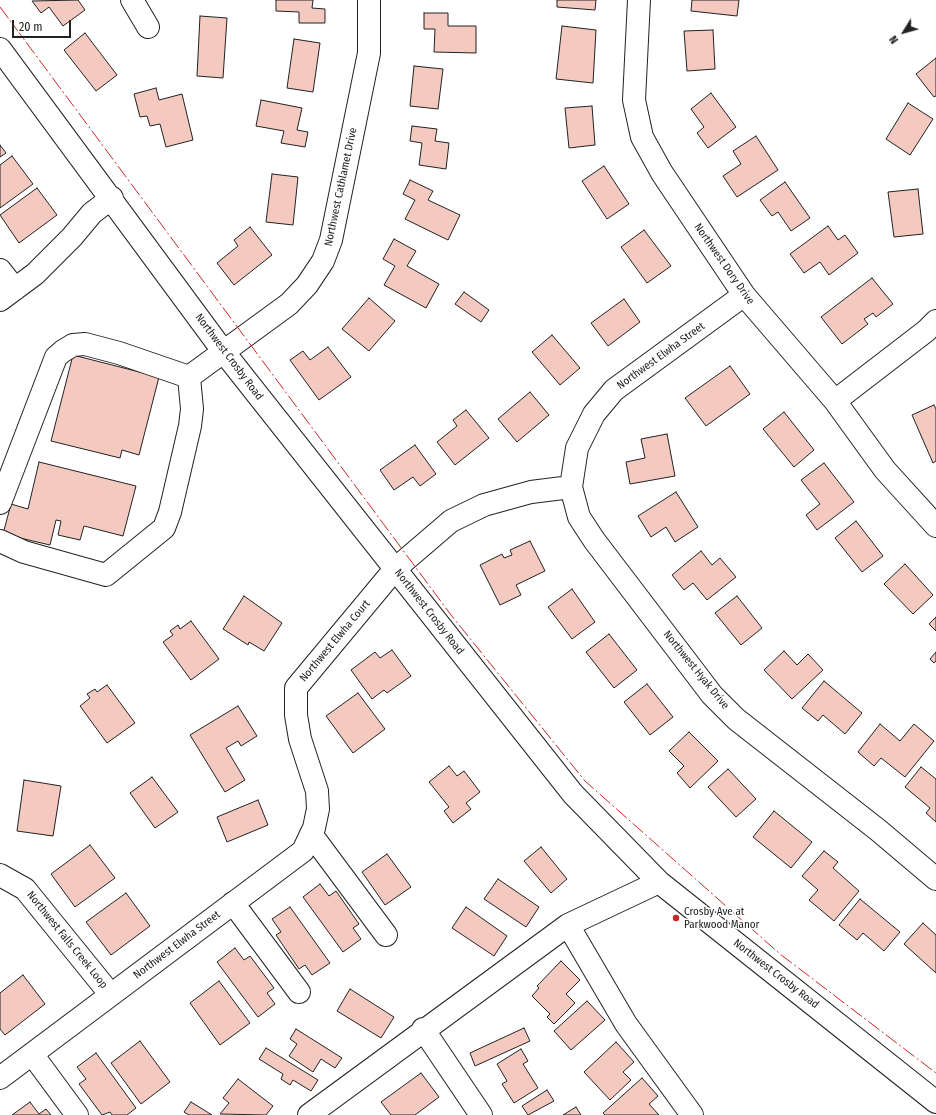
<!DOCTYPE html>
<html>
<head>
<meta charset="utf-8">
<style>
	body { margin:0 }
	#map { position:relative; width:936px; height:1115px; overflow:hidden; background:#fff; font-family:"Fira Sans Condensed",sans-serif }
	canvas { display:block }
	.north { position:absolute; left:884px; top:12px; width:40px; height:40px; -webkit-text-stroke:3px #fff; paint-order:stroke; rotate:233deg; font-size:11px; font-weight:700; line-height:16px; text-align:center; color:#222 }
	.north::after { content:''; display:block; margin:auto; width:14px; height:18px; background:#222; clip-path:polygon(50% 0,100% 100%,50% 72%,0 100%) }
	.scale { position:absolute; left:12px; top:20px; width:59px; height:18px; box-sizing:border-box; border:2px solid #222; border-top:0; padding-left:5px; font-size:12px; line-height:14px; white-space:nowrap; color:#222; -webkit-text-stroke:3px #fff; paint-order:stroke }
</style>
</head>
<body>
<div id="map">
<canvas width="936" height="1115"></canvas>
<div class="north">N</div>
<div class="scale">20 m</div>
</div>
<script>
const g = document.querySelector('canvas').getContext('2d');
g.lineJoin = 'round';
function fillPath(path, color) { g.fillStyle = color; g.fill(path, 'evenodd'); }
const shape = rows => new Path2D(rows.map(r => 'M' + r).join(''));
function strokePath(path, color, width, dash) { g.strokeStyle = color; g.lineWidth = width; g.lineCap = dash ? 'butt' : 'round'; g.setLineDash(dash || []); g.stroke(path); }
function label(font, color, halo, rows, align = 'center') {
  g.font = font + ' "Fira Sans Condensed",sans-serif'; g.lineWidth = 3; g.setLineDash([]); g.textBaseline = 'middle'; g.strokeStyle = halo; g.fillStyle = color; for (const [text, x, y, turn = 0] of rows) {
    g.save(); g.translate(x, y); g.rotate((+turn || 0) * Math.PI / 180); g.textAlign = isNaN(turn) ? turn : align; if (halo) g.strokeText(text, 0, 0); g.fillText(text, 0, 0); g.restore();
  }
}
const building = shape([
	[78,0,85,10,63,26,49,7,41,13,32,1,78,0],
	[276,0,313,0,312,8,325,9,325,23,299,23,299,12,276,11,276,0],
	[557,0,596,0,595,10,557,7,557,0],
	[692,0,739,0,737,16,691,11,692,0],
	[424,13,448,13,448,26,476,26,476,53,434,52,435,29,424,29,424,13],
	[200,16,227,18,223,78,197,76,200,16],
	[562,26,596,30,593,83,556,79,562,26],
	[713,30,715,69,687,71,684,31,713,30],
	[85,33,117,75,96,91,64,50,85,33],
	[294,39,320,43,313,92,287,88,294,39],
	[936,58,936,96,934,97,916,74,936,58],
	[414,66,443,69,438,109,410,106,414,66],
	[156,88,159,100,182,94,193,140,166,147,160,124,150,126,147,116,140,117,134,94,156,88],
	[711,93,736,127,708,148,697,133,704,127,691,109,711,93],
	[261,100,302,108,297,130,308,132,305,147,281,143,284,131,256,126,261,100],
	[908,103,933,119,910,155,886,139,908,103],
	[592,106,595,145,569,148,565,108,592,106],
	[412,126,437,129,435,141,449,143,446,169,419,165,422,143,410,141,412,126],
	[756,136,778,170,737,197,723,176,741,164,733,151,756,136],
	[0,145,6,153,0,157,0,145],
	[12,156,33,184,0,208,0,165,12,156],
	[604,166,629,204,607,219,582,181,604,166],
	[272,174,298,177,293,225,266,222,272,174],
	[410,180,433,191,428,200,460,215,448,240,405,219,415,200,403,194,410,180],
	[785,182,810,218,791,231,778,212,772,216,760,200,785,182],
	[37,188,57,215,19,243,0,215,37,188],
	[918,189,923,234,894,237,888,192,918,189],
	[828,226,838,240,845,235,858,253,829,275,820,262,804,273,790,254,828,226],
	[250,227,272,255,234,285,217,263,238,246,234,240,250,227],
	[644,230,671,266,647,283,621,247,644,230],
	[394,239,416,251,407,266,439,284,426,308,384,285,395,266,383,259,394,239],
	[872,278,893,304,876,317,873,313,864,319,868,324,842,344,821,317,872,278],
	[464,292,489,310,481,322,455,304,464,292],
	[369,298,395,321,369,351,342,329,369,298],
	[624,299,640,322,608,346,591,323,624,299],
	[552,335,580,368,560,385,532,352,552,335],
	[328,347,351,377,319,400,290,360,303,351,310,360,328,347],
	[73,355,159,377,139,455,122,450,120,458,51,441,73,355],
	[730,366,750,394,706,426,685,398,730,366],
	[530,392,549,415,517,442,498,419,530,392],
	[934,405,936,409,936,461,933,463,912,415,934,405],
	[466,410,489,438,455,465,437,442,457,426,453,420,466,410],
	[784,412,814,450,794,467,763,429,784,412],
	[667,434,675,476,630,484,626,462,645,458,641,439,667,434],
	[415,445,436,474,420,486,413,477,394,490,380,470,415,445],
	[39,462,136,486,123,536,84,526,80,540,58,535,61,521,56,520,50,545,3,534,11,504,28,509,39,462],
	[824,463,854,502,817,530,806,515,820,504,801,480,824,463],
	[676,492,698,527,675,542,666,527,651,537,638,516,676,492],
	[856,521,883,556,862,572,835,538,856,521],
	[530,541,545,571,516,585,521,595,500,605,480,565,502,554,504,558,512,555,510,550,530,541],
	[701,551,712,565,720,558,736,577,707,600,693,583,684,590,672,575,701,551],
	[905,564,933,595,913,614,884,584,905,564],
	[572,589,595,622,572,639,548,607,572,589],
	[244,596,282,623,264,651,249,642,248,645,223,629,244,596],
	[737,596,762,628,741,645,715,613,737,596],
	[936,617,936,631,929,624,936,617],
	[191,621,219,659,191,680,163,642,173,635,170,631,178,625,180,629,191,621],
	[609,634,637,670,614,688,586,652,609,634],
	[392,650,411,676,387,693,384,690,372,699,351,670,375,652,380,658,392,650],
	[784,651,797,665,808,654,823,670,792,699,764,670,784,651],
	[936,652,936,661,934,663,930,659,936,652],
	[824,681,862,713,845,734,823,715,818,721,802,708,824,681],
	[647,684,673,717,650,735,624,702,647,684],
	[107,685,135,723,107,743,80,706,90,698,87,694,95,689,97,692,107,685],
	[358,693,385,729,353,753,326,716,358,693],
	[238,706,257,736,241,746,238,741,226,748,245,780,225,792,190,735,238,706],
	[880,724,900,741,914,724,934,741,905,777,881,758,874,766,858,752,880,724],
	[689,732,718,761,690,788,677,773,684,766,669,751,689,732],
	[449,766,457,776,464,771,480,792,466,803,471,809,453,823,444,811,449,807,429,782,449,766],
	[921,767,936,779,936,822,926,813,930,808,905,787,921,767],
	[728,769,756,799,736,817,708,787,728,769],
	[152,777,178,812,155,828,130,793,152,777],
	[24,780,61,786,53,836,17,831,24,780],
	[258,800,268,825,227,842,217,817,258,800],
	[774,811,812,842,791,868,753,837,774,811],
	[90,845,115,878,75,907,51,874,90,845],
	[541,847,567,879,551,893,524,861,541,847],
	[824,851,838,862,833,868,859,891,834,921,809,900,818,890,802,876,824,851],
	[387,854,411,887,385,905,362,872,387,854],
	[498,879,539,907,526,927,484,899,498,879],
	[320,884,329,896,336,891,359,924,353,928,361,939,343,952,303,897,320,884],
	[126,893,150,926,111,955,86,922,126,893],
	[860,899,900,932,884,951,863,933,857,940,839,925,860,899],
	[290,907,330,963,312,975,305,965,299,969,276,935,281,932,272,919,290,907],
	[466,907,507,936,494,956,452,928,466,907],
	[923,923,936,935,936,973,904,944,923,923],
	[235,948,244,960,250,956,274,988,267,993,275,1004,258,1017,217,962,235,948],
	[561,961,580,980,566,994,575,1003,554,1024,547,1017,550,1014,532,996,539,988,537,986,561,961],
	[23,975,45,1004,5,1035,0,1029,0,993,23,975],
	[219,981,250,1023,220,1045,190,1003,219,981],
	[350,989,394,1017,381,1038,337,1011,350,989],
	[587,1001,605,1020,571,1050,554,1031,587,1001],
	[524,1028,530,1041,475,1066,470,1053,524,1028],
	[296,1029,342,1058,335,1068,321,1059,313,1072,289,1056,297,1044,290,1039,296,1029],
	[140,1041,170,1082,141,1104,111,1063,140,1041],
	[616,1042,634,1062,623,1072,631,1080,610,1100,584,1072,616,1042],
	[266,1048,318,1080,311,1091,293,1080,290,1085,281,1079,283,1074,259,1059,266,1048],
	[521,1049,528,1061,523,1064,538,1088,514,1103,502,1084,507,1081,497,1064,521,1049],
	[96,1053,136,1108,127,1115,112,1115,110,1112,102,1115,79,1084,86,1079,77,1067,96,1053],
	[421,1073,439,1097,415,1115,391,1115,381,1102,421,1073],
	[642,1078,658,1096,649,1104,659,1115,605,1115,603,1113,642,1078],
	[238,1079,273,1106,266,1115,220,1114,229,1103,223,1098,238,1079],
	[547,1090,554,1101,528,1115,522,1106,547,1090],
	[30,1102,39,1114,46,1109,51,1115,12,1115,30,1102],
	[191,1102,212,1115,189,1115,184,1112,191,1102],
	[576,1107,581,1115,563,1115,576,1107]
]);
fillPath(building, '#f3c9c0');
strokePath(building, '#222', 1);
const minor = shape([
	[132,0,148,27],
	[639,0,634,100,642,137,662,173,744,295,835,401,885,470,936,526],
	[0,49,223,351,573,794,659,882,936,1102],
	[0,270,15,289],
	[0,300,35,274,72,237,92,213,112,198],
	[189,377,289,304,307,285,323,261,331,240,369,53,369,0],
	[835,401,926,331,936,321],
	[571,487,579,517,594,540,712,695,736,719,878,830,936,879],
	[0,503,56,357,63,351,73,345,85,344,119,353,189,377],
	[0,541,24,552,106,575,164,528,170,512,190,426,192,409,189,377],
	[311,834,386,935],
	[0,875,25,889,111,995],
	[233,903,299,992],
	[568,925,626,1024,692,1115],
	[423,1029,481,1115],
	[32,1054,77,1115],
	[0,1078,303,851,314,828,318,809,317,791,300,739,296,715,296,688,395,569,451,521,484,505,531,492,571,487,577,448,594,414,614,390,744,295],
	[309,1115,568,925,659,882]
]);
strokePath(minor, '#222', 24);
strokePath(minor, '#fff', 22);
strokePath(shape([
	[0,7,451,615,585,781,780,954,936,1073]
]), '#c62828', 1, [14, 3, 2, 3]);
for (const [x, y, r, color] of [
	[676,918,4,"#c62828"]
]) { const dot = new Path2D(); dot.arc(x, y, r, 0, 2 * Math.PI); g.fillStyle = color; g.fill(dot); strokePath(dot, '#fff', 1.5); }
label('11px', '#222', '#fff', [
	["Northwest Cathlamet Drive",341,187,-78],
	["Northwest Dory Drive",724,264,55],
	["Northwest Elwha Street",661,356,-36],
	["Northwest Crosby Road",229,357,53],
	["Northwest Crosby Road",429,612,52],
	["Northwest Elwha Court",335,641,-50],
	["Northwest Hyak Drive",696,670,51],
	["Northwest Falls Creek Loop",67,940,51],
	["Northwest Elwha Street",177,945,-37],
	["Northwest Crosby Road",776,974,38]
]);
label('11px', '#222', '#fff', [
	["Crosby Ave at",684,912],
	["Parkwood Manor",684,925]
], 'left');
</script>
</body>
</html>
